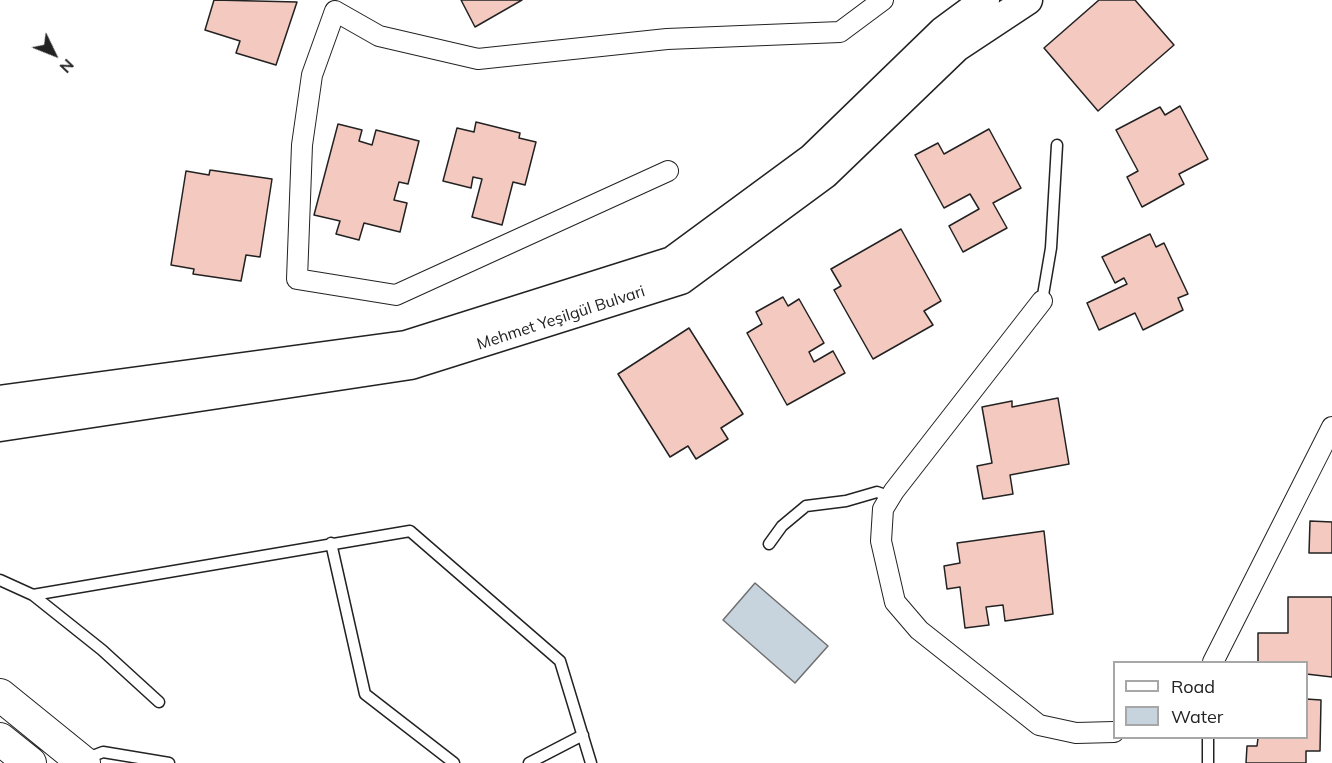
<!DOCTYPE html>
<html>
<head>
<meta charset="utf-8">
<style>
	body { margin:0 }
	#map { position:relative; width:1332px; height:763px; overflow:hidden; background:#fff; font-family:Mulish,sans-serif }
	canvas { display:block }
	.legend { position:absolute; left:1113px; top:661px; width:195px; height:78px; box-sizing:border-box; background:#fff; border:2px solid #a7a7a7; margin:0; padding:8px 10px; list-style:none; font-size:18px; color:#222 }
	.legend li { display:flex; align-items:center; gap:12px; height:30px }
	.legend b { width:30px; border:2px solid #a7a7a7 }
	.north { position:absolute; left:24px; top:24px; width:60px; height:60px; -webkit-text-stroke:4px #fff; paint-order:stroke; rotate:133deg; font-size:16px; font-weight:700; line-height:24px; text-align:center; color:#222 }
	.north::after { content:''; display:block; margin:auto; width:21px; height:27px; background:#222; clip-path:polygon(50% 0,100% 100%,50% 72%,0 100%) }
</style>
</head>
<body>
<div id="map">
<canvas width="1332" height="763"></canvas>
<ul class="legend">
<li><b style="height:8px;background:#fff"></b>Road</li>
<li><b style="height:16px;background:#c7d3dd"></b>Water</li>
</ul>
<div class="north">N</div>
</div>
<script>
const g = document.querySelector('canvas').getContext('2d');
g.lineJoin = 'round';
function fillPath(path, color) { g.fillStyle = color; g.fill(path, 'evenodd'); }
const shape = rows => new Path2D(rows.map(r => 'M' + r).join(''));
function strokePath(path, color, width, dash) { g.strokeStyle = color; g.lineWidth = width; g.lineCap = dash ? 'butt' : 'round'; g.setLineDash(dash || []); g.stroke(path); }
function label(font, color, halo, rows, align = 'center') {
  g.font = font + ' Mulish,sans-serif'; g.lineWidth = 4.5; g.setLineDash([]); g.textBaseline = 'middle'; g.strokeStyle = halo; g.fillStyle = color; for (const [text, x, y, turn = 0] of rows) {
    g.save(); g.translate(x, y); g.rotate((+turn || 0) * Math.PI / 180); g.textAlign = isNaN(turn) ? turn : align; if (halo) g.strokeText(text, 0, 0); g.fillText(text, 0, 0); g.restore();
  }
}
const water = shape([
	[755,583,828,646,795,683,723,620,755,583]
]);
fillPath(water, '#c7d3dd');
strokePath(water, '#6f6f6f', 1.5);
const building = shape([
	[214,0,297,2,276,65,236,53,240,41,205,30,214,0],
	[461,0,522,0,475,27,461,0],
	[1099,0,1135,0,1174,45,1098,111,1044,48,1099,0],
	[1180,106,1208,159,1179,174,1184,184,1142,207,1127,177,1138,171,1116,130,1160,107,1165,115,1180,106],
	[476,122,520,133,519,138,536,142,525,185,513,182,502,225,472,217,482,179,473,177,471,188,443,181,457,128,474,132,476,122],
	[338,124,362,130,359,141,372,145,376,130,419,141,408,184,399,182,394,200,407,203,400,232,364,223,359,240,336,234,340,221,314,215,338,124],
	[989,129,1021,188,993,203,1007,228,963,252,949,226,979,209,970,194,944,208,915,155,938,143,944,154,989,129],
	[210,170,272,179,260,257,246,255,241,281,193,274,194,269,171,265,186,171,209,175,210,170],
	[901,229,941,301,924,311,933,325,873,359,834,290,841,286,831,269,901,229],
	[1150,234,1156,247,1164,243,1188,294,1178,298,1183,310,1143,330,1135,313,1099,330,1087,303,1127,284,1124,278,1115,283,1102,257,1150,234],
	[783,297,788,306,799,299,824,343,809,352,814,362,833,351,845,373,787,405,747,333,762,324,756,312,783,297],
	[689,328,743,414,721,428,728,439,696,459,688,446,670,457,618,374,689,328],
	[1058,398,1069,464,1010,475,1013,494,983,499,977,466,992,463,982,407,1012,401,1012,407,1058,398],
	[1310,521,1332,522,1332,553,1309,553,1310,521],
	[1044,531,1053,614,1005,621,1003,605,986,607,989,625,965,628,960,587,947,589,944,566,960,563,957,543,1044,531],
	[1288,597,1332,597,1332,677,1306,674,1306,662,1258,662,1258,633,1288,633,1288,597],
	[1306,699,1321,700,1320,751,1306,751,1306,763,1246,763,1247,746,1257,746,1258,738,1306,738,1306,699]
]);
fillPath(building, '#f3c9c0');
strokePath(building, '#222', 1.5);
const service = shape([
	[1042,301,1051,248,1057,145],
	[331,543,365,694,454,763],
	[769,544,782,526,806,506,846,501,877,492,891,497],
	[0,580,33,595,410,531,560,661,591,763],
	[33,595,102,650,159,702],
	[1208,738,1208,763],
	[85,759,103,752,169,763],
	[529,763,583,735]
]);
const minor = shape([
	[668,171,396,295,297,279,302,145,312,75,335,11,379,36,478,59,667,39,840,32,883,0],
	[1042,301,894,491,883,509,881,541,895,602,919,630,1039,725,1076,733,1114,732],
	[1213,662,1332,427]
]);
const secondary = shape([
	[0,400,406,345,672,261,812,158,943,31,985,0],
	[0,427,411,365,681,280,825,174,957,47,1028,0]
]);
const primary = shape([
	[0,695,84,763],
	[0,739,30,763]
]);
strokePath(service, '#222', 13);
strokePath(minor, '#222', 22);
strokePath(secondary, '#222', 31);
strokePath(primary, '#222', 34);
strokePath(service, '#fff', 10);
strokePath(minor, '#fff', 20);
strokePath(secondary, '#fff', 28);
strokePath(primary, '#fff', 32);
label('16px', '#222', '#fff', [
	["Mehmet Yeşilgül Bulvari",561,318,-18]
]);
</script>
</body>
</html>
